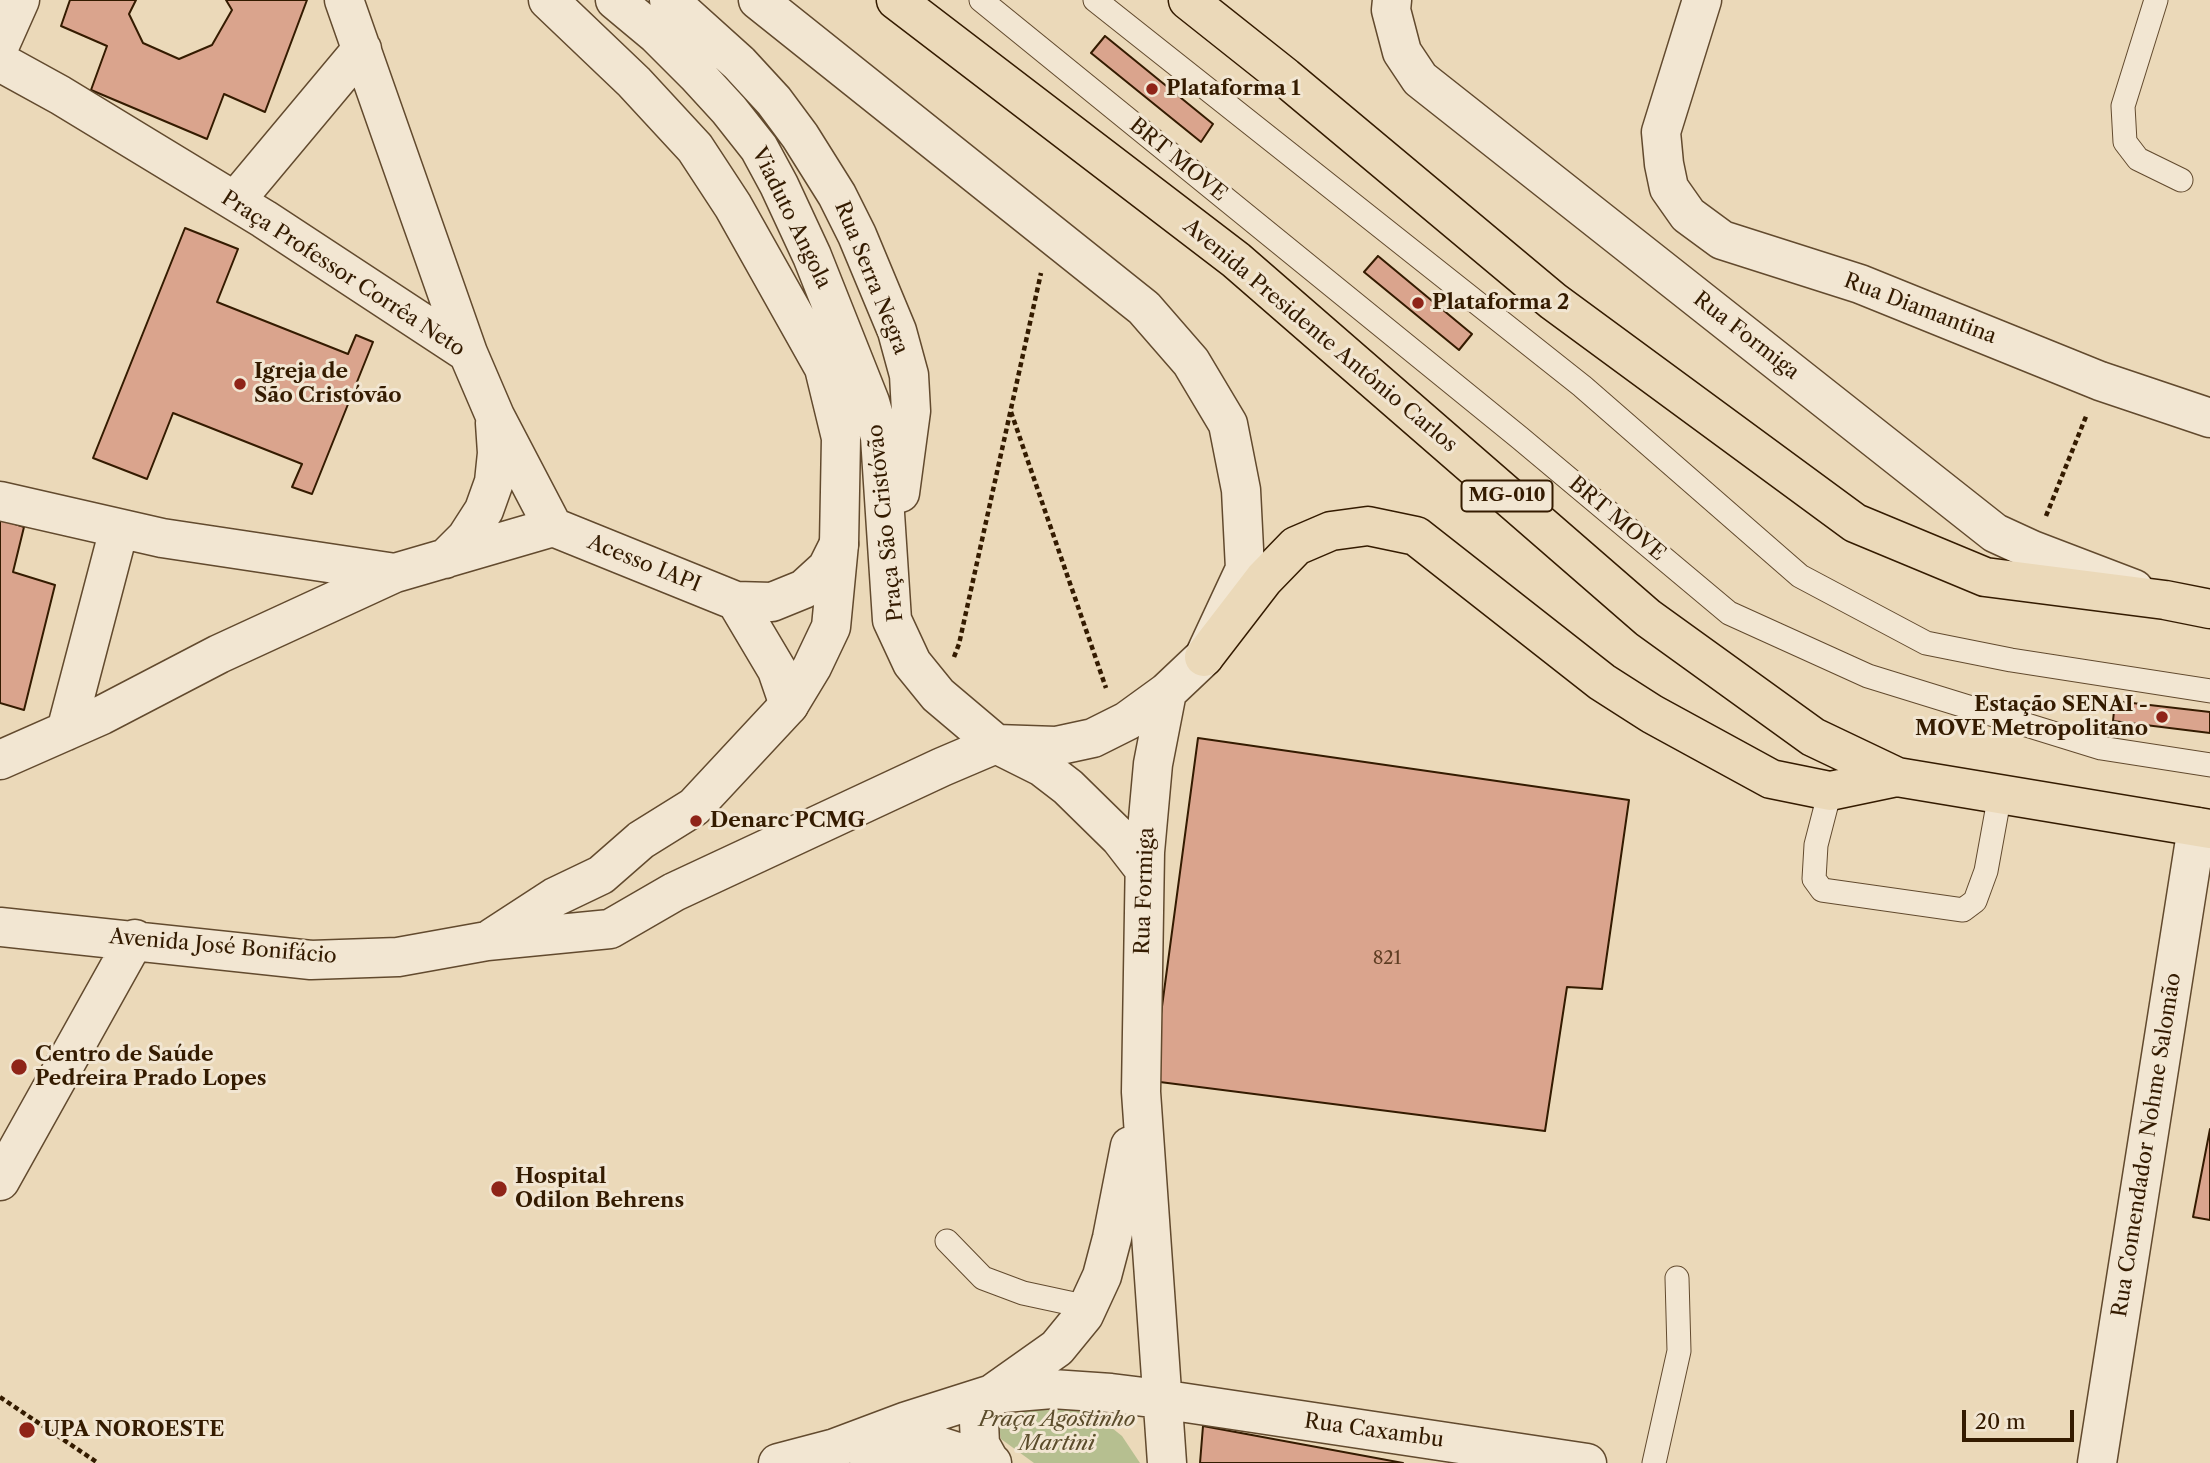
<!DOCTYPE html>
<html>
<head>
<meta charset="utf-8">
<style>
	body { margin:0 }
	#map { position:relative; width:2210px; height:1463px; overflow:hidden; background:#ebd9b9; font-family:"Libre Caslon Text",serif }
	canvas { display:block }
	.scale { position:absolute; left:1962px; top:1410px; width:112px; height:32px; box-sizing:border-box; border:4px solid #341b00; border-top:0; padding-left:9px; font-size:21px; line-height:24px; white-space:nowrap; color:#341b00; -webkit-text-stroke:5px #f2e6d2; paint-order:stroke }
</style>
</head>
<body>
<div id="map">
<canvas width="2210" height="1463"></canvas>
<div class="scale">20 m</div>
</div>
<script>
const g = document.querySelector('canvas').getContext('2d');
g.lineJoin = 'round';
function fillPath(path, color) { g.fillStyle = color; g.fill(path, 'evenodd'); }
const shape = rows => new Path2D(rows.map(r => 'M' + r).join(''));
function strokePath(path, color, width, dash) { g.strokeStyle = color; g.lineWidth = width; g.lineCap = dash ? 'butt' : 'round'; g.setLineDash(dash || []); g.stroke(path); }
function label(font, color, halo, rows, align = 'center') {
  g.font = font + ' "Libre Caslon Text",serif'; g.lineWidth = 6; g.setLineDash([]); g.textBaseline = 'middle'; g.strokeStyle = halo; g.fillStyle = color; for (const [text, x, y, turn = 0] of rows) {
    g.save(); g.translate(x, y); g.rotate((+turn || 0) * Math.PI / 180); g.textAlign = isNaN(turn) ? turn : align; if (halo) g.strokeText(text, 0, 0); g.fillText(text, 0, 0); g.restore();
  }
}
fillPath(shape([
	[1057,1400,1069,1400,1097,1416,1122,1436,1140,1463,1034,1463,1001,1439,999,1427,1005,1417]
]), '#b6bf90');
const building = shape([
	[70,0,136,0,129,14,143,43,179,59,212,45,232,10,226,0,307,0,265,112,224,94,207,139,91,90,107,46,61,26,70,0],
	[1105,36,1213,124,1201,142,1091,53,1105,36],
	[185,228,238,249,217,302,348,354,356,335,373,342,312,494,292,487,302,464,173,413,147,479,93,458,185,228],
	[1378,256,1472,334,1459,350,1364,272,1378,256],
	[0,519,24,527,13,572,55,585,24,710,0,703,0,519],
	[2115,701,2210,712,2210,733,2113,721,2115,701],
	[1198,738,1629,800,1602,989,1567,987,1545,1131,1152,1081,1198,738],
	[2210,1129,2210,1220,2193,1217,2210,1129],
	[1203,1426,1403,1463,1200,1463,1203,1426]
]);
fillPath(building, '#daa48d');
strokePath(building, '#341b00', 2);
const service = shape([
	[981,0,1520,438,1729,613,1868,676,2101,748,2210,765],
	[1095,0,1582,386,1800,576,1926,643,2011,660,2210,691],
	[2156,0,2123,106,2125,142,2138,159,2181,180],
	[1830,791,1816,845,1814,879,1822,890,1963,910,1975,901,1986,871,2000,794],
	[947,1241,983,1278,1023,1293,1088,1307],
	[1654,1463,1679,1351,1677,1278]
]);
const minor = shape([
	[0,45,20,0],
	[0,62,60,95,264,219,468,353],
	[235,201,362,49],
	[0,501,162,538,395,573,553,527,495,416,468,353,344,0],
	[553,527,736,601,772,602,804,589,827,568,839,544],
	[445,559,466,538,484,510,494,482,497,453,495,423],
	[736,601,777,670,789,705],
	[66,731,119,529],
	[0,760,102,715,219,654,395,573],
	[2097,1463,2197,827]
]);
const tertiary = shape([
	[615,0,657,35,696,74,729,110,759,148,779,185,812,256,870,402,880,437,892,620,912,663,938,695,996,744,1056,746,1093,738,1127,721,1167,692,1204,657,1245,569,1241,490,1228,424,1191,362,1144,308,758,0],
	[669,0,739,63,774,101,800,136,837,195,857,235,897,331,909,375,911,411,900,493],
	[1392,0,1391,10,1402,52,1420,79,1995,533,2032,550,2134,589],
	[1702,0,1661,132,1664,164,1669,188,1688,215,1722,240,1860,284,2100,381,2210,418],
	[0,927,311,960,398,957,487,941,610,929,674,892,942,767,996,744,1042,767,1068,787,1120,838,1144,869],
	[492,938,555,897,601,875,641,840,694,807,789,705,812,667,831,627,839,544,841,438,824,368,733,206,695,148,634,82,548,0],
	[0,1181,135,939],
	[862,1448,942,1447,992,1463],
	[990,1462,980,1444,979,1422,992,1394,1057,1348,1084,1315,1102,1276,1112,1238,1130,1146],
	[778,1463,835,1448,907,1421,992,1394,1052,1389,1111,1393,1160,1399,1587,1463],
	[1167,1463,1141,1092,1145,852,1153,764,1167,692]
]);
const trunk = shape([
	[896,0,1236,260,1648,618,1813,737,1897,777,2210,829],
	[1188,0,1285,77,1553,301,1855,523,1985,577,2165,600,2210,609],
	[1204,657,1264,579,1296,546,1331,531,1368,526,1416,536,1602,682,1652,714,1771,779,1830,791,1897,777]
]);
strokePath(service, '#624a2e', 25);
strokePath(minor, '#624a2e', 41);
strokePath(tertiary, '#624a2e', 41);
strokePath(trunk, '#341b00', 41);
strokePath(shape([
	[1011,412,1106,688],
	[2046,516,2087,414],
	[954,657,959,644,1041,273],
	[0,1397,98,1463]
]), '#341b00', 4.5, [5, 3.5]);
strokePath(service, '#f2e6d2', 23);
strokePath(minor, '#f2e6d2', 38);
strokePath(tertiary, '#f2e6d2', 38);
strokePath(trunk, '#ebd9b9', 38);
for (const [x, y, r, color] of [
	[1152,89,7,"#8f2418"],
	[1418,303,7,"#8f2418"],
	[240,384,7,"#8f2418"],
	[2162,717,7,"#8f2418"],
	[696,821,7,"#8f2418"],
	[19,1067,9,"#8f2418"],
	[499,1189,9,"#8f2418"],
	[27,1430,9,"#8f2418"]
]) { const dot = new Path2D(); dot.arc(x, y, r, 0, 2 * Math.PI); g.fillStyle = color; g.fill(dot); strokePath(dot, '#f2e6d2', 2.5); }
label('18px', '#5e3d23', null, [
	["821",1387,959]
]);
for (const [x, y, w] of [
	[1507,496,91]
]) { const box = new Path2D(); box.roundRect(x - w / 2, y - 15.5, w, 31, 5); g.fillStyle = '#f2e6d2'; g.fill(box); strokePath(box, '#341b00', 2); }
label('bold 19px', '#341b00', null, [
	["MG-010",1507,496]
]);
label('bold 21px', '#341b00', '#f2e6d2', [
	["Plataforma 1",1166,89],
	["Plataforma 2",1432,303],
	["Igreja de",254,372],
	["São Cristóvão",254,396],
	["Estação SENAI -",2148,705,"right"],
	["MOVE Metropolitano",2148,729,"right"],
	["Denarc PCMG",710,821],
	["Centro de Saúde",35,1055],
	["Pedreira Prado Lopes",35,1079],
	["Hospital",515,1177],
	["Odilon Behrens",515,1201],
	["UPA NOROESTE",43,1430]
], 'left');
label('21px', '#341b00', '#f2e6d2', [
	["BRT MOVE",1178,160,39],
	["Viaduto Angola",791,218,64],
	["Praça Professor Corrêa Neto",343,274,33],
	["Rua Serra Negra",871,278,68],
	["Rua Diamantina",1920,309,21],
	["Avenida Presidente Antônio Carlos",1320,336,40],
	["Rua Formiga",1746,336,38],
	["BRT MOVE",1617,519,40],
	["Praça São Cristóvão",886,523,-96],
	["Acesso IAPI",644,564,22],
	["Rua Formiga",1145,891,-88],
	["Avenida José Bonifácio",223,947,5],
	["Rua Comendador Nohme Salomão",2147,1145,-81],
	["Rua Caxambu",1374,1431,8]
]);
label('italic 21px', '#5b4c2b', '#f2e6d2', [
	["Praça Agostinho",1057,1420],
	["Martini",1057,1444]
]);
</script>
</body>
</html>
